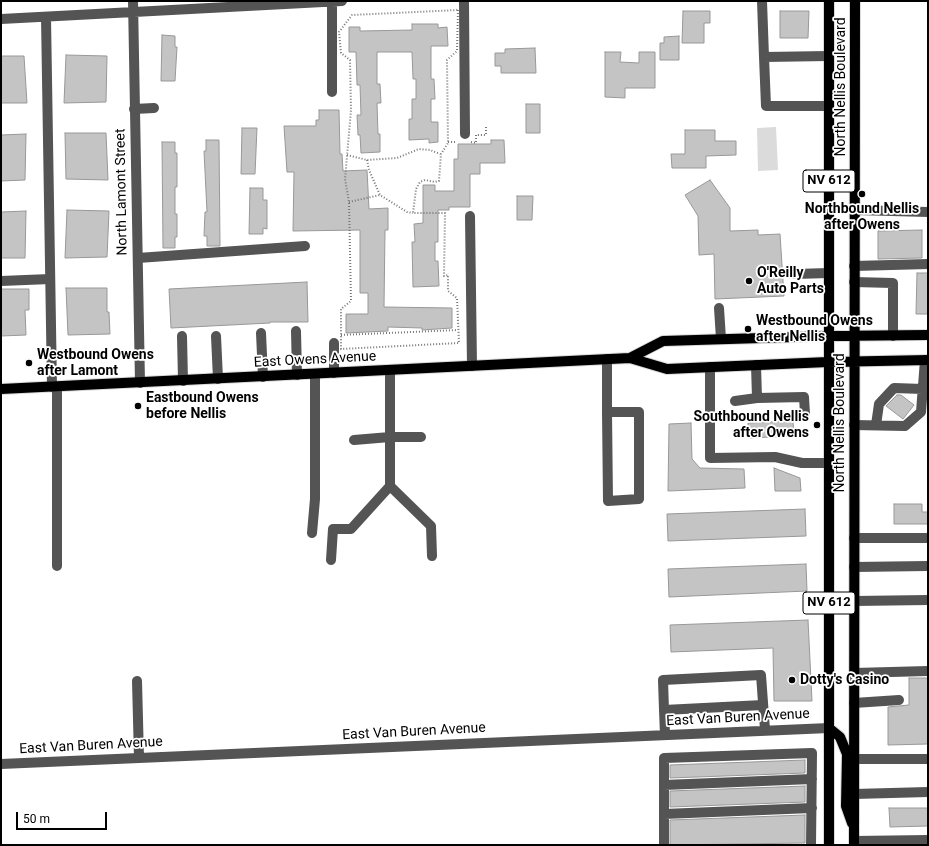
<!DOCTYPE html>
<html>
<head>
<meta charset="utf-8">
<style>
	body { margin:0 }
	#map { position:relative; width:929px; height:846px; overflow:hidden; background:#fff; font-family:Roboto,sans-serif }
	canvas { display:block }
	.frame { position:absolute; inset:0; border:2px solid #000; pointer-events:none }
	.scale { position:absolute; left:16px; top:812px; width:91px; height:18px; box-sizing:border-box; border:2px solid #000; border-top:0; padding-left:5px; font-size:12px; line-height:14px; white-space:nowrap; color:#000; -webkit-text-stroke:3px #fff; paint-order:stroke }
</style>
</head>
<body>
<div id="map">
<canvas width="929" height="846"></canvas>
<div class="frame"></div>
<div class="scale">50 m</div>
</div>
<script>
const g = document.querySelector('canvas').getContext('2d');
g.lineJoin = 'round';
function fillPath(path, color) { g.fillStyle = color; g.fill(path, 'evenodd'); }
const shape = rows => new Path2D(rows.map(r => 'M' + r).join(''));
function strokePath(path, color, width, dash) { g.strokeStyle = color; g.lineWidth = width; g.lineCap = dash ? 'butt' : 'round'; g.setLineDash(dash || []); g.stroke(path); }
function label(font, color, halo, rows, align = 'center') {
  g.font = font + ' Roboto,sans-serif'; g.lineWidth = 3.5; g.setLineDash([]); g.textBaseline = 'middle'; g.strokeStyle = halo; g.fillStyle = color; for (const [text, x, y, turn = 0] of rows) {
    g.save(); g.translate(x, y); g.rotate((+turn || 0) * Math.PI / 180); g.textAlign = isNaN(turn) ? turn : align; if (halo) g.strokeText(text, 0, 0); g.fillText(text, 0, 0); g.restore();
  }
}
fillPath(shape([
	[776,127,778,170,758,171,757,128]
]), '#dbdbdb');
const building = shape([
	[683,11,710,11,710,23,704,23,704,43,682,43,683,11],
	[780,11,809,11,808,38,780,38,780,11],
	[412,24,438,24,438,28,447,27,448,46,431,46,431,79,434,79,435,99,431,99,431,122,438,122,438,142,429,143,429,139,409,140,409,119,412,119,412,99,416,99,416,79,413,79,412,52,377,52,377,84,380,84,381,103,377,103,378,134,380,134,380,152,361,153,360,135,358,135,357,115,361,115,360,85,357,85,356,52,349,52,349,27,360,27,360,31,412,30,412,24],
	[162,35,175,36,175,47,177,47,175,81,161,81,162,35],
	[679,36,679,60,660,60,660,43,664,43,664,37,679,36],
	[535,48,536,73,501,73,501,66,495,66,495,53,505,53,505,49,535,48],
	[605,52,621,52,620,62,639,63,639,52,655,52,655,88,625,88,625,98,605,97,605,52],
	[66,55,107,56,106,102,64,103,66,55],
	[1,56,24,56,27,103,1,103,1,56],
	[526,104,540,104,540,133,526,133,526,104],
	[319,110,339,110,340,154,342,154,343,171,367,170,369,209,388,208,388,230,385,230,384,307,452,308,452,328,422,330,422,328,388,327,388,331,346,333,346,314,368,314,368,293,360,293,360,230,293,231,294,172,287,172,284,126,316,126,316,120,319,120,319,110],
	[242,128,257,128,255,174,241,174,242,128],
	[685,130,715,130,715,141,736,141,736,155,706,156,706,168,672,168,671,154,685,154,685,130],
	[65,133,106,133,108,180,66,179,65,133],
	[26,134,25,180,1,181,1,135,26,134],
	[206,140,219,140,220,246,207,246,207,236,204,236,205,212,207,212,204,151,206,151,206,140],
	[491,140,504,140,505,163,480,163,480,174,470,174,470,207,449,207,449,210,438,210,438,242,435,242,435,261,438,261,439,286,413,287,412,242,415,242,414,224,423,223,423,185,435,185,435,191,454,191,454,159,458,159,458,144,491,144,491,140],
	[162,142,175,142,175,153,177,153,177,187,175,187,175,214,177,214,177,237,175,237,175,248,163,248,162,142],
	[710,180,730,208,730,231,758,230,758,235,780,234,784,296,715,299,714,254,699,255,698,216,685,195,710,180],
	[250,188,263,188,263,200,267,200,267,229,263,228,263,234,249,234,250,188],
	[517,196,533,196,532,220,517,220,517,196],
	[67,210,109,211,107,257,65,258,67,210],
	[26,211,25,258,1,258,1,212,26,211],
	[922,230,922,258,878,259,878,231,922,230],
	[917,273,928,273,928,314,916,314,917,273],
	[307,282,308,322,270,322,270,323,171,328,169,289,307,282],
	[66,288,107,288,107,312,109,312,110,334,68,335,66,288],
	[1,289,29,289,29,310,25,310,26,335,1,336,1,289],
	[897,395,901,395,914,405,903,419,886,406,897,395],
	[793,421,794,436,749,438,748,423,793,421],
	[691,423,692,459,700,468,744,469,745,488,668,491,669,424,691,423],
	[774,468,800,478,801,491,775,491,774,468],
	[894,504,922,504,922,512,928,512,928,524,894,524,894,504],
	[805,509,806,536,668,541,667,514,805,509],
	[806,564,807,591,669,597,668,569,806,564],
	[808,620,812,701,774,701,773,648,671,652,670,625,808,620],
	[909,678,928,678,928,744,888,745,888,707,909,705,909,678],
	[805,760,805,773,670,778,670,765,805,760],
	[805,786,805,802,670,807,670,791,805,786],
	[889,808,928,808,928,826,890,827,889,808],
	[805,815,805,843,670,845,670,820,805,815]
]);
fillPath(building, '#c4c4c4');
strokePath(building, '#989898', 1);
const major = shape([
	[630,358,663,341,828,336,928,335],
	[1,389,630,358,667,369,828,362,928,360],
	[829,728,840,737,847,754,846,806,852,823],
	[829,845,829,1],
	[854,845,855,1]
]);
strokePath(major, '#dbdbdb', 12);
strokePath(shape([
	[458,10,457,51,447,60,448,143,441,154,439,181,435,182,425,180,420,182,416,189,413,213,445,213,444,276,448,275,448,291,457,298,459,343,341,349,341,309,351,301,349,202,345,179,351,110,350,60,341,53,339,32,352,15,458,10],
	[448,142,457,142],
	[471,142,476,143,476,135,486,135,486,126],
	[347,155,367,160,397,158,419,149,430,150,440,154],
	[367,160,369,170,380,195,407,212,413,213],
	[349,202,380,195],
	[341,335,458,330]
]), '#767676', 2, [1, 2]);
strokePath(shape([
	[133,1,140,383],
	[464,1,465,134],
	[762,1,764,57],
	[332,2,332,92],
	[46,17,52,387],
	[1,19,342,1],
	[829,56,764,57,766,106,829,106],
	[134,109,154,108],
	[855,210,928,212],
	[470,216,472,366],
	[138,258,305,246],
	[854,266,928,264],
	[795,274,829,273],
	[1,281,50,279],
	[854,282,893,283,893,336],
	[719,308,721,339],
	[296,331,297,375],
	[261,333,263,377],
	[182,336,183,381],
	[216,336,218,379],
	[334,343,334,373],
	[607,359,607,412,639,412,639,499,608,501,607,412],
	[756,365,757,398,804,397,805,414],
	[710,367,710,458,775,457,802,463,828,463],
	[390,370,390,486],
	[735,401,757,398],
	[854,425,905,426,921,412,925,360],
	[876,425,879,404,894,388,923,389],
	[354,440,390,437,421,437],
	[390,486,431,526,432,556],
	[312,533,315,499,315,374],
	[854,538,928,538],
	[331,560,333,529,351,529,390,486],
	[57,566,57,387],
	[854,567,928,566],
	[854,601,928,600],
	[854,673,928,671],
	[137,681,139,758],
	[854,703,899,700],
	[763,705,664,710,663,680,761,675,765,730],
	[664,710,665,735],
	[854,759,928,759],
	[1,764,829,728],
	[664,785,812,779],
	[854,794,928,792],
	[664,814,812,808],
	[854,841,928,840],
	[664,845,664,758,812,753,811,845]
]), '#545454', 10);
strokePath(major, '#000', 10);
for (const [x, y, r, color] of [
	[862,194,4,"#000"],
	[749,281,4,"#000"],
	[748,329,4,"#000"],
	[29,363,4,"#000"],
	[138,406,4,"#000"],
	[817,425,4,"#000"],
	[792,680,4,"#000"]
]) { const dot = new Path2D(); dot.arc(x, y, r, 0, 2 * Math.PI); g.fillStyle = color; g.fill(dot); strokePath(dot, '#fff', 1.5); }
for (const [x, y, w] of [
	[829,181,52],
	[829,603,52]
]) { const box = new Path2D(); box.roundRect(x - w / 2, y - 11, w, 22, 3); g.fillStyle = '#fff'; g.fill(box); strokePath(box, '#000', 1); }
label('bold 13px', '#000', null, [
	["NV 612",829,181],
	["NV 612",829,603]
]);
label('14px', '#000', '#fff', [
	["North Nellis Boulevard",841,87,-90],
	["North Lamont Street",122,192,-91],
	["East Owens Avenue",315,360,-3],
	["North Nellis Boulevard",840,423,-90],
	["East Van Buren Avenue",738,718,-3],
	["East Van Buren Avenue",414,732,-3],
	["East Van Buren Avenue",91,746,-3]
]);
label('bold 14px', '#000', '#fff', [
	["Northbound Nellis",862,209,"center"],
	["after Owens",862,225,"center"],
	["O'Reilly",757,273],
	["Auto Parts",757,289],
	["Westbound Owens",756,321],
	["after Nellis",756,337],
	["Westbound Owens",37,355],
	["after Lamont",37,371],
	["Eastbound Owens",146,398],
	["before Nellis",146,414],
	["Southbound Nellis",809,417,"right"],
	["after Owens",809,433,"right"],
	["Dotty's Casino",800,680]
], 'left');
</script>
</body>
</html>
